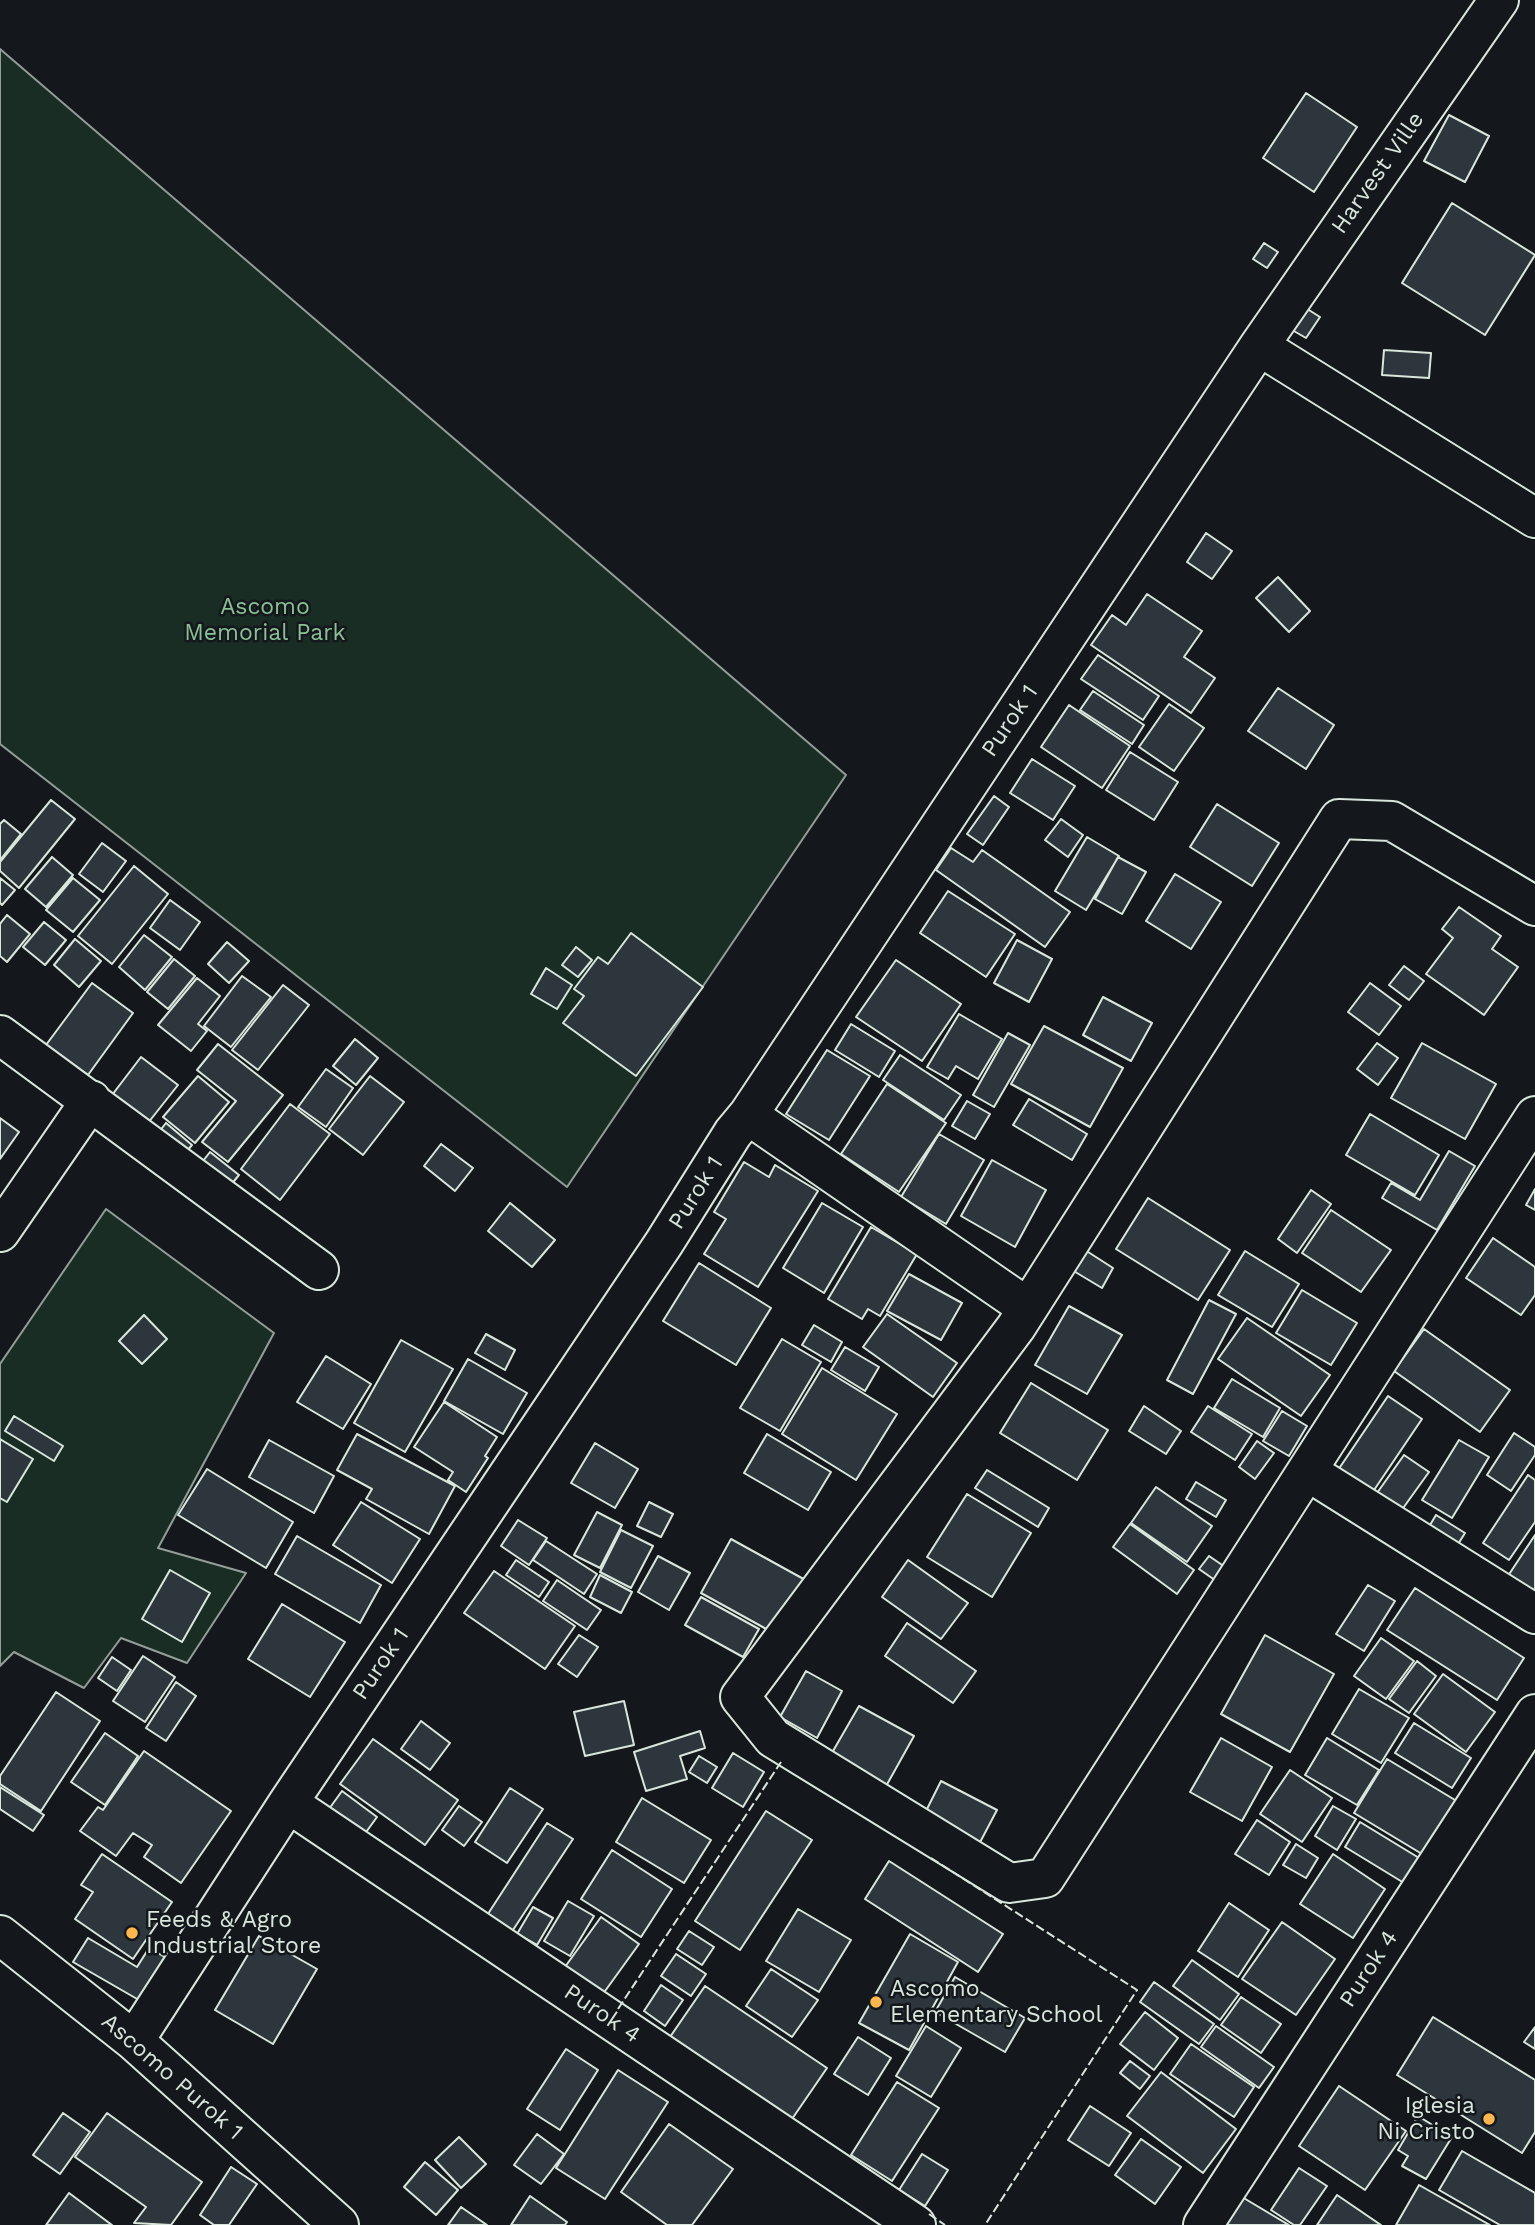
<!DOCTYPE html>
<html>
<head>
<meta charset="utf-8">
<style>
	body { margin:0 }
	canvas { display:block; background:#14181c }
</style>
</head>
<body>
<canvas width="1535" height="2225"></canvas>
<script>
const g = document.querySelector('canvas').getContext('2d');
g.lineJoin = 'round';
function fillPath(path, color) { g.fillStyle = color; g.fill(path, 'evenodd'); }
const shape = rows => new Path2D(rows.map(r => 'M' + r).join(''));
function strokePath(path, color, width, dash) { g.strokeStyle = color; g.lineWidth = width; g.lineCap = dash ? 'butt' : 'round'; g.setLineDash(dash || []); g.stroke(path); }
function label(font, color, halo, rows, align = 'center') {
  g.font = font + ' "Work Sans",sans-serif'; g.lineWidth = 5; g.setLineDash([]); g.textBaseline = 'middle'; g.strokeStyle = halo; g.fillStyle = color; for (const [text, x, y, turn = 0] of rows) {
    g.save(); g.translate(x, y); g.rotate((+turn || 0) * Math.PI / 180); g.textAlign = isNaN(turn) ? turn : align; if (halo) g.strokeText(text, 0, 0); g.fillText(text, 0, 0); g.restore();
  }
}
const green = shape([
	[0,49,846,775,567,1187,0,744,0,49],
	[106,1209,274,1333,158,1548,246,1573,187,1663,121,1638,84,1688,14,1652,0,1666,0,1364,106,1209]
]);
fillPath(green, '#1a2d24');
strokePath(green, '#939e99', 2);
const building = shape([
	[1306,93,1357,127,1314,192,1263,158,1306,93],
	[1449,115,1489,136,1465,182,1424,161,1449,115],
	[1452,203,1535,255,1485,335,1402,283,1452,203],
	[1264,243,1278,252,1267,268,1253,259,1264,243],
	[1293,300,1320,317,1306,338,1280,323,1293,300],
	[1384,350,1431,353,1429,378,1382,375,1384,350],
	[1206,533,1232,551,1212,579,1187,562,1206,533],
	[1278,577,1310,611,1289,632,1256,598,1278,577],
	[1147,594,1202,631,1184,657,1215,678,1191,713,1091,645,1112,615,1126,625,1147,594],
	[1098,655,1159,696,1143,720,1081,679,1098,655],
	[1278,688,1334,725,1306,769,1248,731,1278,688],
	[1093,691,1144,725,1132,744,1080,710,1093,691],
	[1169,704,1204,728,1174,771,1139,747,1169,704],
	[1069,705,1130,746,1102,788,1041,747,1069,705],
	[1130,752,1178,782,1154,820,1106,790,1130,752],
	[1032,759,1075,786,1053,820,1010,793,1032,759],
	[994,796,1009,807,983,845,967,834,994,796],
	[51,800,75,819,19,888,0,871,0,862,51,800],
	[1217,804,1279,843,1252,886,1190,847,1217,804],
	[1061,819,1083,835,1068,857,1045,840,1061,819],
	[4,820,21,834,0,860,0,824,4,820],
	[1087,837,1119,856,1086,910,1055,891,1087,837],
	[102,843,126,861,103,892,79,874,102,843],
	[951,848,973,862,982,850,1070,912,1045,947,936,870,951,848],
	[52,857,73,875,46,907,25,889,52,857],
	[1118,857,1146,872,1122,914,1095,899,1118,857],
	[134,866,168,894,112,964,78,936,134,866],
	[1175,874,1221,902,1191,949,1146,921,1175,874],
	[0,878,15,890,2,905,0,903,0,878],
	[73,878,100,900,73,932,46,910,73,878],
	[948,891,1015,934,986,977,920,933,948,891],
	[170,900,200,922,180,950,150,928,170,900],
	[1459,907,1501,936,1492,949,1518,967,1484,1015,1426,974,1453,938,1442,929,1459,907],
	[7,915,30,934,7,962,0,956,0,924,7,915],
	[44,922,66,940,45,965,23,947,44,922],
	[631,933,703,987,636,1076,563,1023,584,996,574,989,598,957,608,964,631,933],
	[144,935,172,957,145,990,119,967,144,935],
	[75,939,101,961,79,987,54,965,75,939],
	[1017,940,1052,959,1029,1002,994,983,1017,940],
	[227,942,249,961,229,983,208,964,227,942],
	[576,947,592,960,578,977,562,965,576,947],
	[174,959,195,976,168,1009,147,992,174,959],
	[896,960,961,1004,922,1061,856,1017,896,960],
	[1404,966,1424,981,1409,1000,1389,985,1404,966],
	[546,968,572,985,557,1009,531,994,546,968],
	[242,976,271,997,231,1047,204,1026,242,976],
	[197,978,220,996,198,1024,207,1031,191,1051,158,1025,197,978],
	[92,983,133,1013,88,1075,46,1045,92,983],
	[1370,983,1401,1006,1379,1035,1348,1012,1370,983],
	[283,985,309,1005,258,1070,232,1050,283,985],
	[1103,997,1152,1023,1131,1061,1083,1035,1103,997],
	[959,1014,1002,1039,978,1079,956,1066,948,1079,927,1067,959,1014],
	[851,1024,895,1051,879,1077,835,1050,851,1024],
	[1044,1026,1123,1068,1090,1127,1011,1084,1044,1026],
	[1008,1033,1030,1045,994,1107,973,1095,1008,1033],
	[355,1039,378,1058,356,1085,333,1066,355,1039],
	[1377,1043,1398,1058,1378,1085,1357,1069,1377,1043],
	[1422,1043,1496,1084,1465,1139,1391,1098,1422,1043],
	[218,1044,283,1095,228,1162,202,1142,236,1101,197,1070,218,1044],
	[827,1050,870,1076,829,1140,786,1114,827,1050],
	[900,1055,961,1095,944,1120,883,1080,900,1055],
	[141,1057,178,1085,144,1128,109,1099,141,1057],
	[326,1069,353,1088,326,1127,298,1107,326,1069],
	[198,1076,229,1102,195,1143,163,1117,198,1076],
	[370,1076,404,1102,363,1155,329,1129,370,1076],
	[887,1084,946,1123,899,1192,841,1154,887,1084],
	[1029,1099,1087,1134,1072,1160,1013,1125,1029,1099],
	[967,1101,990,1114,975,1139,952,1126,967,1101],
	[290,1104,330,1134,280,1200,241,1169,290,1104],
	[1370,1114,1439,1155,1415,1195,1346,1155,1370,1114],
	[0,1118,19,1132,0,1159,0,1118],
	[166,1123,192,1145,177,1163,151,1142,166,1123],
	[939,1134,984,1160,946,1224,901,1197,939,1134],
	[441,1144,473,1168,455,1191,424,1166,441,1144],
	[1449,1151,1475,1166,1437,1230,1382,1198,1391,1183,1420,1200,1449,1151],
	[210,1152,239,1175,221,1197,193,1174,210,1152],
	[992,1160,1046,1190,1015,1247,961,1216,992,1160],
	[744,1162,769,1177,775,1165,818,1191,758,1287,704,1254,726,1219,714,1212,744,1162],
	[1535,1189,1535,1210,1526,1205,1535,1189],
	[1311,1190,1331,1204,1297,1253,1278,1239,1311,1190],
	[1148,1198,1230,1250,1198,1300,1116,1249,1148,1198],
	[510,1203,555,1240,532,1267,488,1231,510,1203],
	[822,1203,863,1227,824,1293,783,1268,822,1203],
	[1331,1210,1391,1250,1361,1292,1302,1253,1331,1210],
	[871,1227,917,1254,880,1316,868,1309,862,1319,828,1299,871,1227],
	[1493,1238,1535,1267,1535,1295,1521,1315,1466,1278,1493,1238],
	[1085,1250,1113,1268,1102,1288,1072,1270,1085,1250],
	[1245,1251,1299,1284,1272,1327,1218,1295,1245,1251],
	[699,1263,771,1308,736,1365,663,1321,699,1263],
	[909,1274,962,1303,941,1340,887,1311,909,1274],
	[1302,1290,1357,1323,1331,1365,1276,1333,1302,1290],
	[1209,1300,1236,1314,1193,1394,1167,1380,1209,1300],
	[1069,1306,1122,1335,1087,1394,1035,1365,1069,1306],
	[887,1314,957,1363,933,1397,863,1347,887,1314],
	[144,1315,167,1339,142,1364,119,1341,144,1315],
	[1247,1318,1330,1375,1301,1416,1218,1359,1247,1318],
	[814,1325,842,1342,831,1362,802,1345,814,1325],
	[1424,1329,1510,1390,1480,1432,1394,1371,1424,1329],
	[486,1334,515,1350,505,1370,475,1353,486,1334],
	[782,1339,821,1362,780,1431,740,1408,782,1339],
	[401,1340,453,1369,405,1452,354,1423,401,1340],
	[845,1347,879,1367,865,1391,831,1370,845,1347],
	[326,1356,371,1384,343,1429,297,1402,326,1356],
	[468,1359,527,1393,503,1434,444,1401,468,1359],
	[822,1368,897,1414,856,1480,782,1434,822,1368],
	[1232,1379,1280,1408,1263,1437,1214,1408,1232,1379],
	[1031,1383,1108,1430,1077,1480,1000,1433,1031,1383],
	[1388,1396,1422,1419,1368,1499,1334,1476,1388,1396],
	[444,1402,497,1437,485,1456,488,1458,466,1492,448,1480,453,1472,414,1447,444,1402],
	[1144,1406,1181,1431,1166,1454,1129,1431,1144,1406],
	[1208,1406,1252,1434,1235,1460,1191,1432,1208,1406],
	[1282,1411,1307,1426,1289,1456,1263,1441,1282,1411],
	[14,1416,63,1446,54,1461,5,1431,14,1416],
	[1514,1433,1535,1447,1535,1455,1511,1491,1487,1475,1514,1433],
	[357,1434,455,1486,429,1534,366,1499,372,1489,337,1470,357,1434],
	[767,1434,831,1472,808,1510,744,1473,767,1434],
	[0,1439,33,1459,7,1502,0,1498,0,1439],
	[269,1440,334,1476,314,1513,249,1477,269,1440],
	[1459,1440,1489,1457,1452,1518,1422,1500,1459,1440],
	[1257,1441,1274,1453,1255,1479,1239,1467,1257,1441],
	[595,1443,638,1469,615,1508,571,1483,595,1443],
	[1404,1455,1429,1472,1401,1511,1377,1493,1404,1455],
	[207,1469,293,1522,266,1568,178,1515,207,1469],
	[987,1470,1049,1508,1038,1527,975,1488,987,1470],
	[1528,1475,1535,1480,1535,1522,1509,1560,1483,1543,1528,1475],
	[1196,1482,1226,1500,1216,1517,1186,1499,1196,1482],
	[1156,1487,1212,1526,1187,1562,1131,1523,1156,1487],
	[967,1494,1031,1533,992,1597,927,1557,967,1494],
	[361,1502,420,1539,392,1583,333,1545,361,1502],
	[649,1502,673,1514,661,1537,637,1526,649,1502],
	[597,1512,622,1525,600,1568,574,1555,597,1512],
	[1436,1515,1465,1533,1450,1557,1421,1540,1436,1515],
	[518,1520,547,1538,529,1565,501,1546,518,1520],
	[1130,1524,1194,1570,1177,1594,1113,1547,1130,1524],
	[621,1530,653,1546,631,1588,600,1572,621,1530],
	[1535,1535,1535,1610,1500,1588,1535,1535],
	[297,1536,381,1585,360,1623,275,1574,297,1536],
	[731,1539,809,1582,779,1636,701,1593,731,1539],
	[546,1541,597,1574,584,1594,533,1560,546,1541],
	[658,1556,690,1573,669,1610,638,1592,658,1556],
	[1209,1556,1228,1569,1219,1583,1199,1569,1209,1556],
	[516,1560,549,1582,539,1597,506,1575,516,1560],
	[908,1560,968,1603,941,1639,882,1597,908,1560],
	[170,1570,210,1593,182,1642,142,1619,170,1570],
	[494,1571,575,1626,545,1669,464,1613,494,1571],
	[600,1575,632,1592,621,1613,590,1597,600,1575],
	[557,1580,601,1610,587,1630,543,1601,557,1580],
	[1368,1585,1395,1601,1364,1651,1336,1634,1368,1585],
	[1415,1588,1524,1658,1497,1700,1387,1630,1415,1588],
	[701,1597,759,1629,743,1657,685,1625,701,1597],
	[282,1604,345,1642,310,1697,248,1659,282,1604],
	[907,1623,976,1671,953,1703,885,1656,907,1623],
	[579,1635,598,1647,577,1677,558,1664,579,1635],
	[1265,1635,1334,1674,1290,1752,1221,1714,1265,1635],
	[1381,1638,1414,1661,1386,1699,1354,1676,1381,1638],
	[143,1656,175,1677,145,1722,113,1701,143,1656],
	[112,1657,131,1670,117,1691,98,1678,112,1657],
	[1417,1661,1436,1676,1409,1713,1389,1699,1417,1661],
	[806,1671,842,1691,817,1738,780,1717,806,1671],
	[1443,1674,1495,1712,1466,1752,1414,1714,1443,1674],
	[176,1682,196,1696,166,1741,146,1728,176,1682],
	[1359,1689,1409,1718,1381,1763,1332,1734,1359,1689],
	[56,1692,100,1721,41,1811,0,1784,0,1776,56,1692],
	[624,1701,634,1745,585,1756,574,1712,624,1701],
	[859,1706,914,1736,885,1788,829,1758,859,1706],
	[421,1721,450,1743,430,1770,401,1749,421,1721],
	[1414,1723,1471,1758,1452,1788,1395,1753,1414,1723],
	[700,1731,705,1748,680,1756,687,1779,646,1791,634,1752,700,1731],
	[105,1733,138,1756,105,1805,71,1782,105,1733],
	[1221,1738,1272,1767,1242,1821,1190,1792,1221,1738],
	[1327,1738,1379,1770,1357,1805,1305,1775,1327,1738],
	[373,1739,458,1800,425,1845,340,1784,373,1739],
	[144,1751,231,1811,181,1883,144,1857,152,1845,133,1833,116,1856,80,1831,98,1807,103,1810,144,1751],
	[733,1753,764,1772,743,1807,712,1788,733,1753],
	[699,1756,717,1767,707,1783,689,1772,699,1756],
	[1387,1759,1460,1803,1427,1857,1354,1813,1387,1759],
	[1290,1770,1332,1798,1302,1842,1260,1814,1290,1770],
	[941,1781,997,1810,977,1848,922,1819,941,1781],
	[0,1787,44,1815,33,1831,0,1809,0,1787],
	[510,1788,543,1809,507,1863,475,1842,510,1788],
	[342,1791,377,1817,356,1846,321,1820,342,1791],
	[642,1798,711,1840,684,1883,616,1842,642,1798],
	[459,1806,482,1822,464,1846,442,1830,459,1806],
	[1333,1806,1356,1819,1337,1850,1315,1836,1333,1806],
	[766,1811,812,1840,740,1950,695,1921,766,1811],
	[1257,1820,1290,1842,1269,1875,1235,1854,1257,1820],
	[1360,1822,1424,1861,1409,1886,1345,1847,1360,1822],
	[547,1823,573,1839,509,1936,484,1920,547,1823],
	[1296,1844,1318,1858,1306,1878,1283,1865,1296,1844],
	[612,1850,672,1889,641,1937,581,1899,612,1850],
	[102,1854,172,1902,133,1959,75,1919,93,1892,81,1885,102,1854],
	[1333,1854,1385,1889,1353,1938,1300,1904,1333,1854],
	[889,1861,1003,1934,978,1972,865,1899,889,1861],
	[568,1901,594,1916,570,1956,544,1941,568,1901],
	[1229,1903,1269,1930,1238,1977,1198,1951,1229,1903],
	[533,1907,553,1918,537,1945,517,1934,533,1907],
	[798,1909,851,1940,819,1992,766,1961,798,1909],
	[601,1917,639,1944,595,2005,557,1978,601,1917],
	[1282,1922,1335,1959,1296,2015,1242,1979,1282,1922],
	[689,1931,714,1947,702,1965,677,1949,689,1931],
	[910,1934,958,1962,909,2050,859,2023,910,1934],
	[259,1936,317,1969,273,2044,215,2010,259,1936],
	[88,1938,137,1967,149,1948,177,1964,151,2007,73,1962,88,1938],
	[676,1954,706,1974,691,1996,661,1976,676,1954],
	[1192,1960,1239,1994,1220,2020,1173,1986,1192,1960],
	[771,1969,818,2000,792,2037,746,2006,771,1969],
	[955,1977,1025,2018,1005,2052,935,2012,955,1977],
	[1154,1982,1214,2024,1199,2044,1140,2002,1154,1982],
	[661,1985,683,2000,665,2026,644,2011,661,1985],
	[705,1986,827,2068,792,2119,670,2037,705,1986],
	[1241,1997,1281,2024,1261,2053,1221,2025,1241,1997],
	[1145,2012,1178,2038,1154,2070,1120,2044,1145,2012],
	[1433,2017,1535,2080,1535,2132,1522,2153,1397,2075,1433,2017],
	[926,2026,961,2048,931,2097,896,2076,926,2026],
	[1216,2026,1274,2067,1259,2088,1201,2047,1216,2026],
	[1535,2027,1535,2049,1524,2042,1535,2027],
	[858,2037,891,2058,868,2095,834,2074,858,2037],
	[1191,2044,1254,2087,1234,2117,1170,2074,1191,2044],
	[566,2049,598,2070,560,2130,527,2109,566,2049],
	[1130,2061,1150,2076,1140,2089,1120,2073,1130,2061],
	[618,2070,668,2102,605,2199,556,2168,618,2070],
	[1161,2072,1236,2129,1203,2173,1127,2116,1161,2072],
	[897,2082,939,2108,892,2181,851,2155,897,2082],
	[1339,2086,1406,2131,1365,2190,1299,2146,1339,2086],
	[1090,2106,1131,2133,1109,2166,1068,2140,1090,2106],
	[63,2113,90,2132,60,2174,33,2155,63,2113],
	[107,2113,202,2182,171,2225,134,2223,146,2207,75,2157,107,2113],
	[1418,2116,1452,2137,1426,2179,1402,2166,1408,2156,1398,2150,1418,2116],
	[669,2124,733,2169,692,2225,667,2225,621,2192,669,2124],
	[537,2134,564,2154,541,2184,514,2165,537,2134],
	[459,2137,486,2164,461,2188,435,2160,459,2137],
	[1141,2139,1181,2167,1155,2204,1115,2175,1141,2139],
	[1462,2151,1535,2193,1535,2225,1500,2225,1439,2190,1462,2151],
	[922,2154,948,2170,925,2206,899,2190,922,2154],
	[425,2162,458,2190,436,2215,404,2187,425,2162],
	[231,2167,257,2184,229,2225,214,2225,200,2215,231,2167],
	[1299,2168,1327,2186,1300,2225,1294,2225,1271,2210,1299,2168],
	[1419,2185,1490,2225,1396,2225,1419,2185],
	[69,2193,112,2225,46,2225,69,2193],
	[1337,2195,1381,2225,1317,2225,1337,2195],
	[530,2196,567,2222,565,2225,511,2225,530,2196],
	[1242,2197,1289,2225,1225,2225,1242,2197],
	[461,2207,487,2225,448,2225,461,2207]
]);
fillPath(building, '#2c363c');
strokePath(building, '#d8e6dc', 2);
const minor = shape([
	[1259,346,1535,518],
	[1535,906,1392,821,1339,819,1016,1327,740,1697,773,1738,1009,1883,1045,1878,1535,1116],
	[0,1035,319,1270],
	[748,1115,1028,1308],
	[0,1232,91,1100],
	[1307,1471,1535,1614],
	[288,1803,916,2225],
	[0,1935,134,2041,339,2225],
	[134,2041,288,1803,664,1243,733,1133,748,1115,1259,346,1499,0],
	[1203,2225,1535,1714]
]);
strokePath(minor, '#d8e6dc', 42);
strokePath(minor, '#14181c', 38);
strokePath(shape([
	[931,1858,1137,1990,985,2225],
	[618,2009,781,1762],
	[929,2214,945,2225]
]), '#d8e6dc', 2, [9, 3.5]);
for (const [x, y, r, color] of [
	[132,1933,7,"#ffb74d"],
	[876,2002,7,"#ffb74d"],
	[1489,2119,7,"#ffb74d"]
]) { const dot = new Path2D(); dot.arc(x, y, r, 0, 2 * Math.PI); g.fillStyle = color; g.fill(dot); strokePath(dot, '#14181c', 2.5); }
label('23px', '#d8e6dc', '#14181c', [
	["Harvest Ville",1378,173,-55],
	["Purok 1",1010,721,-56],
	["Purok 1",696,1193,-58],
	["Purok 1",381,1664,-56],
	["Purok 4",1369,1969,-57],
	["Purok 4",602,2014,34],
	["Ascomo Purok 1",172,2077,41]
]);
label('23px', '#8ac095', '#14181c', [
	["Ascomo",265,607],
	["Memorial Park",265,633]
]);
label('23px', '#d8e6dc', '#14181c', [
	["Feeds & Agro",146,1920],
	["Industrial Store",146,1946],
	["Ascomo",890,1989],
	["Elementary School",890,2015],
	["Iglesia",1475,2106,"right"],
	["Ni Cristo",1475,2132,"right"]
], 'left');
</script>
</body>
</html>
